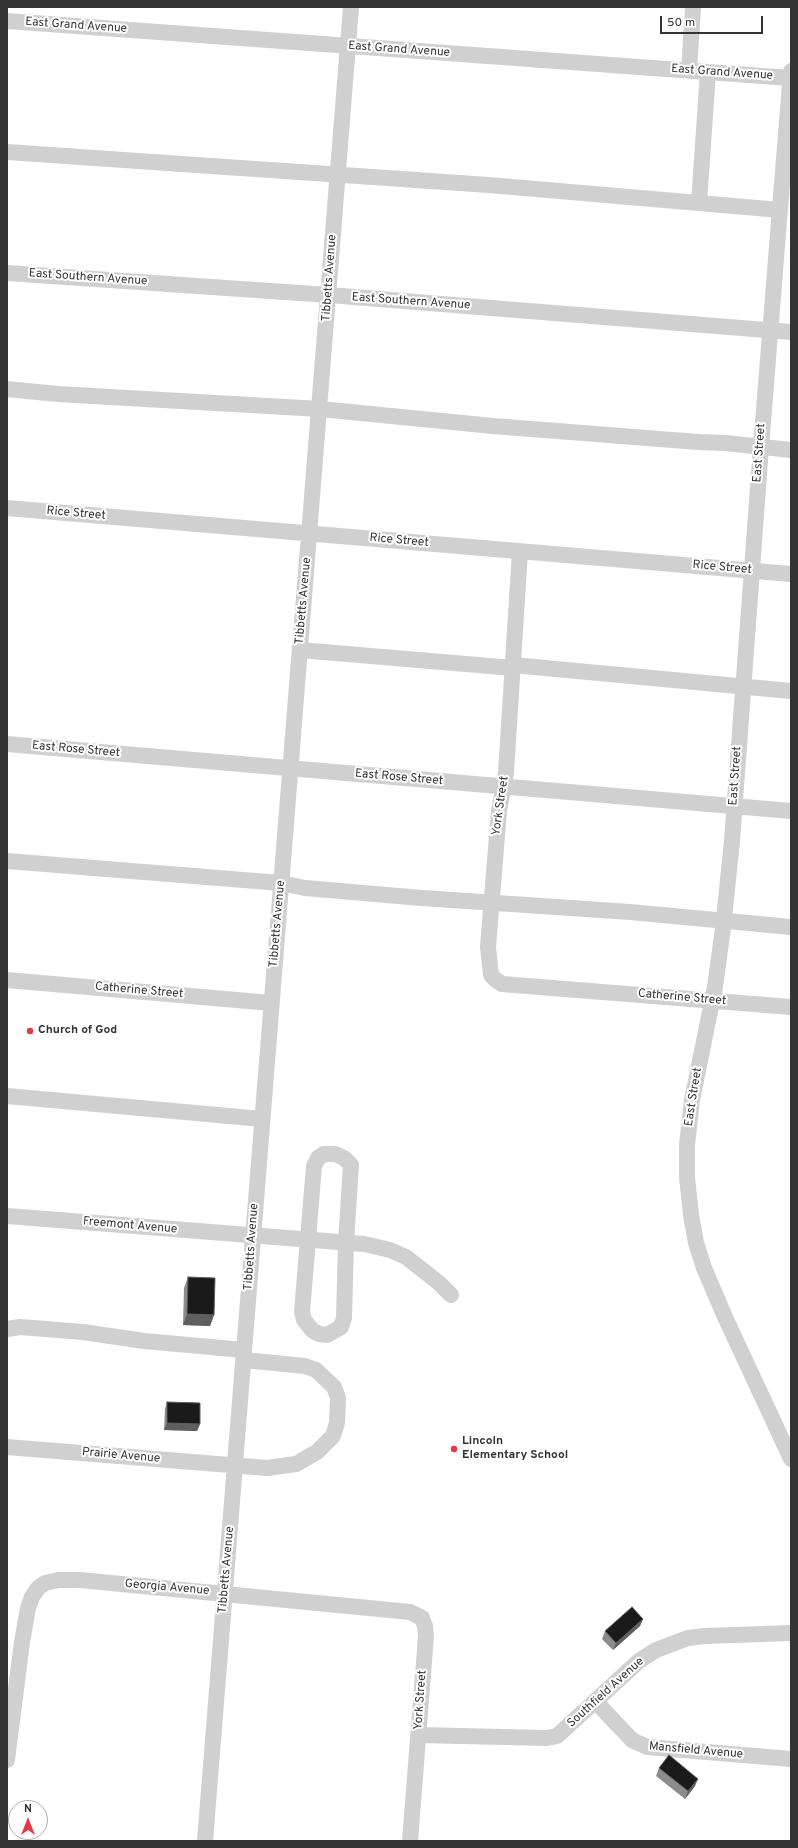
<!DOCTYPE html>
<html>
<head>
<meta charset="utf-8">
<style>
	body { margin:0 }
	#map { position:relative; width:798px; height:1848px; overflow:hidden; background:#fff; font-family:Overpass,sans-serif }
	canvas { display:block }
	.frame { position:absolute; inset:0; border:8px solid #333; pointer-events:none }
	.north { position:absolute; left:8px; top:1800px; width:40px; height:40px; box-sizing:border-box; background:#fff; border:1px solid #adadad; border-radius:50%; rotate:0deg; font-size:11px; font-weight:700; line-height:16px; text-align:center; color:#333 }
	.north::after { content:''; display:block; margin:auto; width:14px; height:18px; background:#e63946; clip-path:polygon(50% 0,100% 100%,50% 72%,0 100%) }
	.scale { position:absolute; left:660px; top:16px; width:103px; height:18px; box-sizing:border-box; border:2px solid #333; border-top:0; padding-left:5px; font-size:12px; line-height:14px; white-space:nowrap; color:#333; -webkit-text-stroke:3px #fff; paint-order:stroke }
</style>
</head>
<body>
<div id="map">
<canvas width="798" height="1848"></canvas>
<div class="frame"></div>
<div class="north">N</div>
<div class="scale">50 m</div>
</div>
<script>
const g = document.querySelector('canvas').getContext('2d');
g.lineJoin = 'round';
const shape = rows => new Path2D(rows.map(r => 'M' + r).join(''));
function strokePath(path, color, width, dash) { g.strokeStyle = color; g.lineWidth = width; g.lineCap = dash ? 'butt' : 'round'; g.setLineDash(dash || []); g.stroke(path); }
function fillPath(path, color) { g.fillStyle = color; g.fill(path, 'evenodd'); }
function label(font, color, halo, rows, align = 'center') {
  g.font = font + ' Overpass,sans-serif'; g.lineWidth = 4; g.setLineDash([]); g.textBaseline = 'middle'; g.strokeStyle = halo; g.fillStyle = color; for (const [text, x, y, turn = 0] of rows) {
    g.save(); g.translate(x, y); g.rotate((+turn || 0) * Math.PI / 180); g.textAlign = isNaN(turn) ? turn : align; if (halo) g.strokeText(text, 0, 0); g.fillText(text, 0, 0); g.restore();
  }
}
strokePath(shape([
	[7,21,790,78],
	[689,71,693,7],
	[791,71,761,447,732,841,723,928,715,987,692,1100,687,1145,687,1177,691,1215,696,1243,704,1268,725,1317,791,1459],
	[708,72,699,203,780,210],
	[7,152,489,185,699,203],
	[7,273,329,295,791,332],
	[7,389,58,394,320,409,493,426,698,442,725,443,791,450],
	[7,508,791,574],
	[520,551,506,773,499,811,488,947,491,975,496,980,502,984,791,1007],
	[300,650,513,668],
	[513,665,791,691],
	[7,744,791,811],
	[7,861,281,883,305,888,422,898,630,912,791,927],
	[7,980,271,1003],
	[7,1096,262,1119],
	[324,1154,335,1154,344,1158,351,1165,346,1242,344,1318,341,1327,327,1335,319,1334,312,1330,304,1320,302,1312,314,1166,318,1158,324,1154],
	[7,1216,364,1244,390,1250,406,1257,439,1283,451,1295],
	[7,1329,20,1327,83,1332,144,1341,244,1350],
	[7,1447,267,1468,296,1464,317,1452,333,1436,337,1423,338,1398,334,1387,316,1370,305,1366,244,1360],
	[596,1702,632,1740,647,1747,791,1759],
	[419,1735,547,1738,557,1736,639,1661,656,1650,688,1638,705,1636,791,1633],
	[7,1760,22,1642,28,1608,32,1597,38,1588,45,1583,58,1580,80,1580,410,1612,422,1618,425,1626,426,1636,410,1841],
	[205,1841,351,7]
]), '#d0d0d0', 16);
fillPath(shape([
	[188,1277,214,1315,210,1326,183,1325,184,1288],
	[167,1402,200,1424,197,1431,164,1430,165,1409],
	[643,1619,640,1626,613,1650,602,1639,605,1631],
	[659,1768,695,1786,685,1799,656,1776]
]), '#8c8c8c');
fillPath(shape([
	[187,1314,214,1315,210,1326,183,1325],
	[167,1423,200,1424,197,1431,164,1430],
	[643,1619,640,1626,613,1650,616,1643],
	[698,1779,695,1786,685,1799,688,1791]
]), '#5f5f5f');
const building = shape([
	[188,1277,215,1278,214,1315,187,1314,188,1277],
	[167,1402,200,1403,200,1424,167,1423,167,1402],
	[632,1607,643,1619,616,1643,605,1631,632,1607],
	[669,1755,698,1779,688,1791,659,1768,669,1755]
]);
fillPath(building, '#1a1a1a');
strokePath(building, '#5f5f5f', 1);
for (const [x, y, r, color] of [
	[30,1031,4,"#e63946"],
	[454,1449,4,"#e63946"]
]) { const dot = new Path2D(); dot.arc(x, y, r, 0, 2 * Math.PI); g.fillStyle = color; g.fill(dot); strokePath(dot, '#fff', 1.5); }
label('12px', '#333', '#fff', [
	["East Grand Avenue",76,26,4],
	["East Grand Avenue",399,50,4],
	["East Grand Avenue",722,73,4],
	["East Southern Avenue",88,278,4],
	["Tibbetts Avenue",330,278,-86],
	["East Southern Avenue",411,302,4],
	["East Street",760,453,-86],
	["Rice Street",76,514,5],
	["Rice Street",399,541,5],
	["Rice Street",722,568,5],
	["Tibbetts Avenue",304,601,-85],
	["East Rose Street",76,750,5],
	["East Street",736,776,-86],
	["East Rose Street",399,778,5],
	["York Street",501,806,-82],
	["Tibbetts Avenue",278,924,-85],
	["Catherine Street",139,991,5],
	["Catherine Street",682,998,5],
	["East Street",694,1097,-81],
	["Freemont Avenue",130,1226,5],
	["Tibbetts Avenue",252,1247,-86],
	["Prairie Avenue",121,1456,5],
	["Tibbetts Avenue",227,1570,-85],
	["Georgia Avenue",167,1588,5],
	["Southfield Avenue",606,1693,-42],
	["York Street",421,1700,-86],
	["Mansfield Avenue",696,1751,5]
]);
label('bold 12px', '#333', '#fff', [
	["Church of God",38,1031],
	["Lincoln",462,1442],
	["Elementary School",462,1456]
], 'left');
</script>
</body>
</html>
